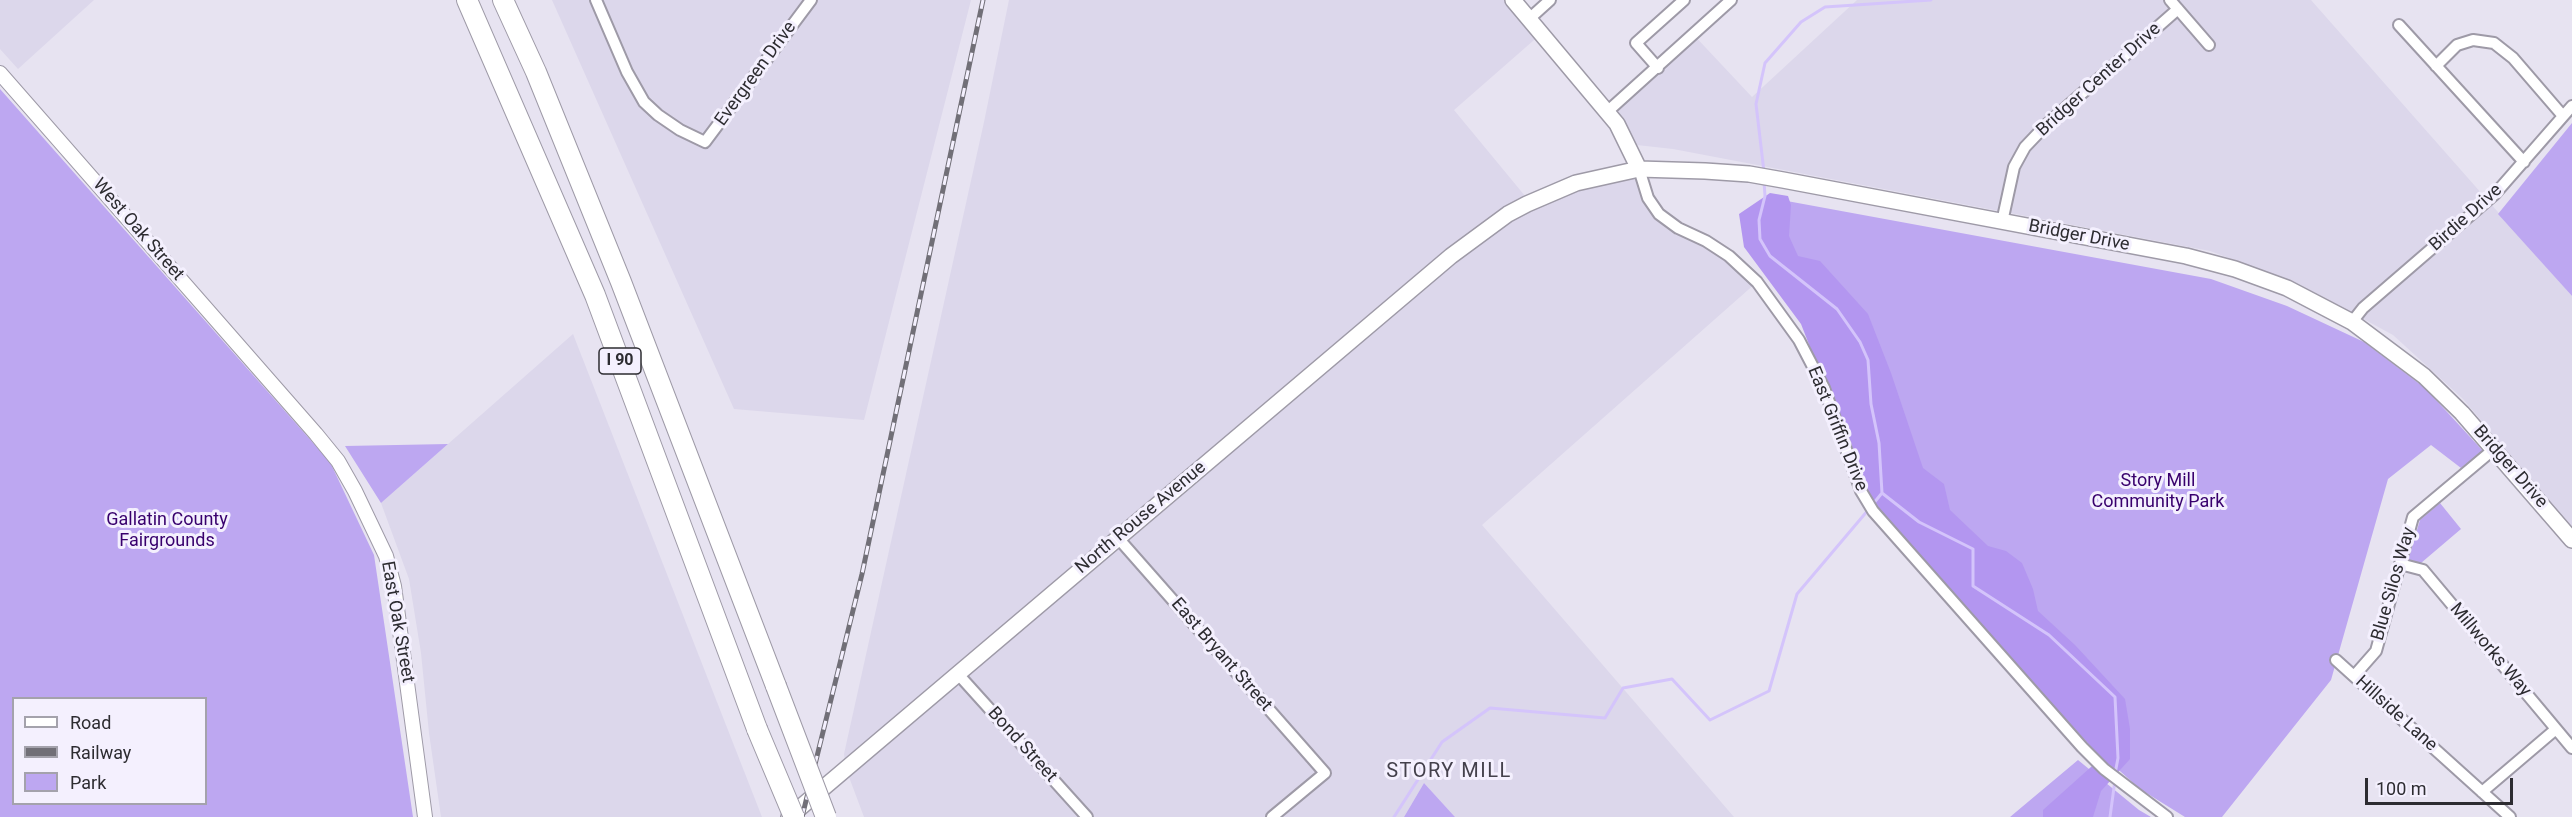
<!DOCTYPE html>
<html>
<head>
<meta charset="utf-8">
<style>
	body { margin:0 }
	#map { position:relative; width:2572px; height:817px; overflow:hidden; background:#e7e3f1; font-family:Roboto,sans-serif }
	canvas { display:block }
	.legend { position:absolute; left:12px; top:697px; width:195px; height:108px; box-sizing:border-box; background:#f4f0fe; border:2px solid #a4a2ac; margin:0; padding:8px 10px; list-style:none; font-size:18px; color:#2d2c31 }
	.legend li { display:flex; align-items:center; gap:12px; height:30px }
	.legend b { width:30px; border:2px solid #a4a2ac }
	.scale { position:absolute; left:2365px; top:778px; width:148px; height:27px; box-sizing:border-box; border:3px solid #2d2c31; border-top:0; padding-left:8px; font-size:18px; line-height:21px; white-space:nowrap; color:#2d2c31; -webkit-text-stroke:4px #f4f0fe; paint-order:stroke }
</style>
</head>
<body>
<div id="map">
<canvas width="2572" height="817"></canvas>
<ul class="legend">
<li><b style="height:8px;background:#fff"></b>Road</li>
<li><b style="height:8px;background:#716f77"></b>Railway</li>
<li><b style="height:16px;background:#bda7f1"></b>Park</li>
</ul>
<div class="scale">100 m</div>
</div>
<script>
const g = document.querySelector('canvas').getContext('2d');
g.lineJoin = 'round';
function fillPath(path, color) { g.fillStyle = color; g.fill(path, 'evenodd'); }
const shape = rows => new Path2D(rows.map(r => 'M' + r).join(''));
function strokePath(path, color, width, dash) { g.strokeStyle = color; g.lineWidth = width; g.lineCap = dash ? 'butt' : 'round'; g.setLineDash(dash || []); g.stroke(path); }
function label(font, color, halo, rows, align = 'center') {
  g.font = font + ' Roboto,sans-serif'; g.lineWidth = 6; g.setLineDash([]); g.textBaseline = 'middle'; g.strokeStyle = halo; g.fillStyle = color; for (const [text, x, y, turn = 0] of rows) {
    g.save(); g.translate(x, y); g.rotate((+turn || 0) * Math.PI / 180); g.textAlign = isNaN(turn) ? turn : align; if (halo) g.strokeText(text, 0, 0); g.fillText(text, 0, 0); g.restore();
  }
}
fillPath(shape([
	[0,0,94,0,18,69,0,49],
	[552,0,971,0,864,420,734,409],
	[1009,0,1512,0,1542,33,1454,110,1530,202,1639,169,1659,214,1706,241,1757,282,1482,525,1734,817,1455,817,1424,783,1404,817,864,817,846,769,844,754,984,122],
	[1857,0,2311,0,2572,296,2572,529,2463,399,2393,335,2299,284,2210,251,1673,149,1628,144,1608,111,1691,32,1752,97],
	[573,334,762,817,441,817,429,733,421,653,409,579,381,503]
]), '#dcd7eb');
fillPath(shape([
	[0,89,330,462,374,555,413,817,0,817],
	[14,698,206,698,206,804,14,804],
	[2572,123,2572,296,2498,214],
	[1776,199,2211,279,2287,306,2364,342,2425,388,2483,451,2461,468,2431,445,2388,479,2331,680,2222,817,2185,817,2140,789,2092,746,1870,490],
	[448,444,381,503,345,446],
	[2440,503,2461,529,2421,563,2408,560,2420,520],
	[2078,760,2139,810,2151,817,2010,817],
	[1424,783,1455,817,1404,817]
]), '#bda7f1');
fillPath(shape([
	[1770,193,1788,196,1791,205,1789,236,1798,256,1820,261,1868,314,1891,373,1923,468,1944,484,1950,510,1988,546,2006,551,2022,563,2033,589,2038,611,2075,645,2125,699,2130,729,2130,759,2101,791,2093,817,2043,817,2043,810,2101,758,1880,513,1866,490,1801,324,1744,247,1739,214]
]), '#b396f0');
strokePath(shape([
	[1764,172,1756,104,1765,63,1801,22,1825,7,1931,0],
	[1764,182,1765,196,1759,220,1760,239,1770,256,1837,309,1860,342,1868,360,1871,404,1879,443,1882,493,1919,522,1973,549,1973,586,2049,635,2115,697,2118,758,2115,774],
	[1873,504,1882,493],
	[1394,817,1442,742,1490,708,1605,718,1623,688,1672,679,1710,720,1769,691,1797,594,1869,509],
	[2110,817,2115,780]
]), '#d4c4fb', 3);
const minor = shape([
	[596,0,627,72,644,102,658,115,680,130,705,142,811,0],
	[2170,0,2209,45],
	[1529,19,1550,0],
	[2399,25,2524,162],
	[2436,66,2457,45,2473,40,2494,43,2513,58,2563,116],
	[1658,68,1636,43,1684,0],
	[1608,111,1731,0],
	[1639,169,1648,198,1659,214,1678,228,1706,241,1729,256,1757,282,1799,340,1824,388,1861,491,1873,511,2082,747,2104,769,2167,817],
	[2002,222,2014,167,2025,147,2046,125,2178,9],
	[2352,322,2363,308,2495,194,2572,106],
	[1118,538,1325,773,1272,817],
	[2400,564,2423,570,2572,748],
	[2336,660,2510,817],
	[958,674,1087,817],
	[2354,676,2376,651,2413,517,2494,449],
	[2482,792,2556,729]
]);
const tertiary = shape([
	[0,73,316,434,338,461,355,491,386,556,394,586,425,817]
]);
const secondary = shape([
	[1513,0,1617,124,1639,169],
	[789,817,1451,256,1508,214,1527,204,1576,183,1639,169,1705,171,1749,174,1783,180,2186,256,2235,269,2287,288,2352,322,2424,376,2462,413,2572,540]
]);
const motorway = shape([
	[467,0,595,295,757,729],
	[503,0,536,72,621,282,776,686]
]);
strokePath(minor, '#9e9aa7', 14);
strokePath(tertiary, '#9e9aa7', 16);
strokePath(secondary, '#9e9aa7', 18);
strokePath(motorway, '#9e9aa7', 22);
strokePath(minor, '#fff', 10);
strokePath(tertiary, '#fff', 14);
strokePath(secondary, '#fff', 15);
strokePath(motorway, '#fff', 20);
const rail = shape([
	[802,817,862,574,983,0]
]);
strokePath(rail, '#716f77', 5);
strokePath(rail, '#f4f0fe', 3, [9]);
const motorwayBridge = shape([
	[776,686,826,817],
	[757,729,794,817]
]);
strokePath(motorwayBridge, '#9e9aa7', 22, []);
strokePath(motorwayBridge, '#fff', 20);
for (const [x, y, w] of [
	[620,361,42]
]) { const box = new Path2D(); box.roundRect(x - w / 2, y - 13, w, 26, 4.5); g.fillStyle = '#f4f0fe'; g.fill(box); strokePath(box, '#2d2c31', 1.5); }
label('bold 16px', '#2d2c31', null, [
	["I 90",620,361]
]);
label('18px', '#2d2c31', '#f4f0fe', [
	["Evergreen Drive",756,74,-54],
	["Bridger Center Drive",2099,80,-42],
	["Birdie Drive",2466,218,-42],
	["West Oak Street",138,230,49],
	["Bridger Drive",2079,236,11],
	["East Griffin Drive",1837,429,68],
	["Bridger Drive",2510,467,49],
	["North Rouse Avenue",1141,518,-40],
	["Blue Silos Way",2394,584,-74],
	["East Oak Street",397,622,80],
	["Millworks Way",2490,650,50],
	["East Bryant Street",1221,655,49],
	["Hillside Lane",2396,714,42],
	["Bond Street",1022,745,48]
]);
label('18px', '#38006d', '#f4f0fe', [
	["Story Mill",2158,481],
	["Community Park",2158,502],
	["Gallatin County",167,520],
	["Fairgrounds",167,541]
]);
g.letterSpacing = '1.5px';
label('20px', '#44414c', '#f4f0fe', [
	["STORY MILL",1449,772]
]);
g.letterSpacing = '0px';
</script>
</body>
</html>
